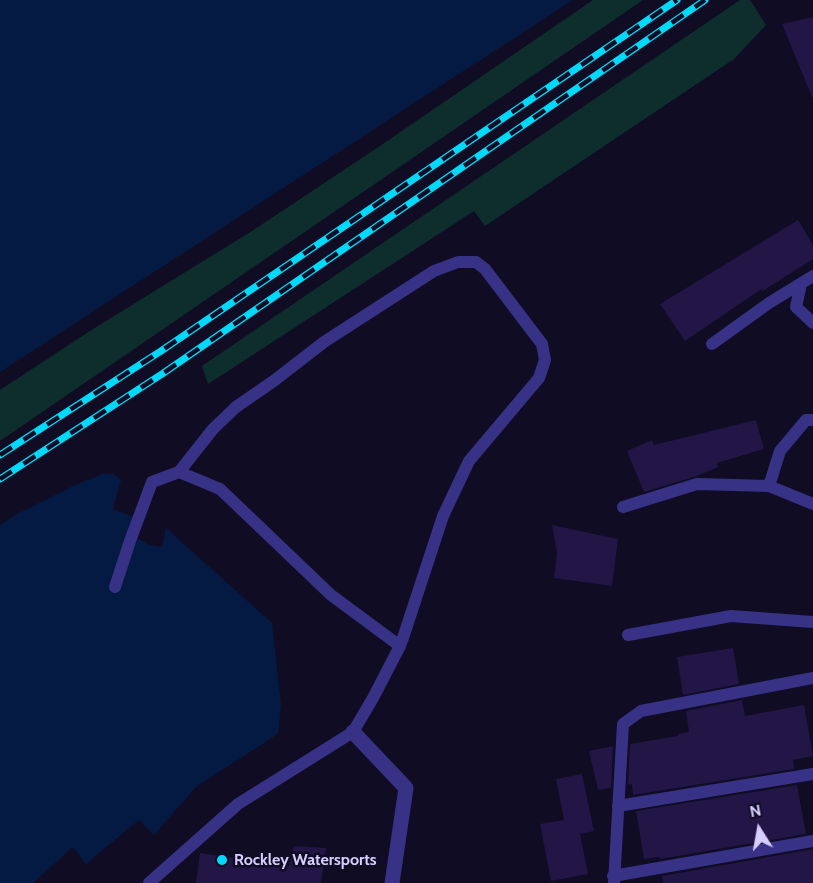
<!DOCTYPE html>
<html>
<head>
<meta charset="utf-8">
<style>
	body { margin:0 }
	#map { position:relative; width:813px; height:883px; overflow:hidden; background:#100c23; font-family:Cabin,sans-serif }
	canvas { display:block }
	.north { position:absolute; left:729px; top:799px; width:60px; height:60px; -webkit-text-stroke:4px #100c23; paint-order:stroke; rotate:349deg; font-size:16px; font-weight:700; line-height:24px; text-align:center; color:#d5ceff }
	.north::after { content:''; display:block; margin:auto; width:21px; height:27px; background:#d5ceff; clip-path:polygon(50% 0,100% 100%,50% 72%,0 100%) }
</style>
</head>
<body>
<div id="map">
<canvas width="813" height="883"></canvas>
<div class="north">N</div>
</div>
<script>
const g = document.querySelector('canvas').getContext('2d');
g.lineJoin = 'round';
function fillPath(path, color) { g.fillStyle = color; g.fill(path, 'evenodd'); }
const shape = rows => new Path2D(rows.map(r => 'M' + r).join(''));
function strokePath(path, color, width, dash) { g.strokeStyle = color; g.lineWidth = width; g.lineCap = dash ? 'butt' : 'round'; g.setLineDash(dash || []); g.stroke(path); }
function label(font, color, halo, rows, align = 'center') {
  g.font = font + ' Cabin,sans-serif'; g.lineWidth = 5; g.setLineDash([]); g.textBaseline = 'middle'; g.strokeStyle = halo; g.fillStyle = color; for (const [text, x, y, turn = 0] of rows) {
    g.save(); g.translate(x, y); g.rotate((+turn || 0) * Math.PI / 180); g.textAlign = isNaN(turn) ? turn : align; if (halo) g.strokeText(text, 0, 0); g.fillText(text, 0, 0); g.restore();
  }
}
fillPath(shape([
	[593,0,643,0,0,441,0,390,93,329,252,231,377,148],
	[740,0,750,0,766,25,734,59,485,226,474,211,208,384,202,366]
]), '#0e2e2e');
fillPath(shape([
	[0,0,573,0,0,372],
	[103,474,114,474,121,480,113,509,142,520,137,538,149,545,162,547,166,528,272,623,281,705,278,734,196,787,154,835,139,820,86,864,73,847,33,883,0,883,0,525,19,513,75,485]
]), '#051a43');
fillPath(shape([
	[813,17,813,97,812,97,782,24],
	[798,220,813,245,813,259,761,292,763,288,685,341,660,304],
	[756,420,764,449,717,463,718,467,697,476,644,492,627,451,652,440,654,445],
	[552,525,618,539,612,586,554,578,557,553],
	[733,648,739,684,683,695,677,657],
	[742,700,745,716,804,705,813,756,793,760,794,769,633,795,632,784,628,785,630,744,678,736,678,734,689,732,686,711],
	[613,746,611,788,598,790,589,751],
	[582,774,594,831,580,834,588,874,551,881,540,824,564,820,556,779],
	[797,785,806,834,660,859,659,857,644,859,636,811],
	[294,846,326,848,321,883,196,883,200,853,289,866],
	[813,849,813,883,663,883,662,876]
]), '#211646');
strokePath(shape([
	[801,284,796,307,813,323],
	[712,344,769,303,813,276],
	[813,420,806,420,780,451,769,486,813,504],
	[623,507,697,484,769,486],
	[115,587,130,541,152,482,179,472],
	[628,635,731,616,813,622],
	[618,806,813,774],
	[613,876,813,841],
	[149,883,238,804,353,732,373,698,400,646,403,638,443,516,469,461,539,378,545,360,542,344,485,269,476,262,458,262,434,271,324,342,275,380,236,407,213,429,179,472,220,489,331,595,400,646],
	[614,883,623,724,641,711,813,678]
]), '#383287', 12);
strokePath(shape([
	[353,732,406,788,392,883]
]), '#383287', 15);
const rail = shape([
	[0,455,161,351,677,0],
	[0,479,162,374,705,0]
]);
strokePath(rail, '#00d9f9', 7);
strokePath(rail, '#100c23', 4.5, [14]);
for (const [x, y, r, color] of [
	[222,860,6,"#00d9f9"]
]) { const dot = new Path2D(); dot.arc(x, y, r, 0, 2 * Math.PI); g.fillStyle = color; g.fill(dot); strokePath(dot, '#100c23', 2); }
label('bold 16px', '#d5ceff', '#100c23', [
	["Rockley Watersports",234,860]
], 'left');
</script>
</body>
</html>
